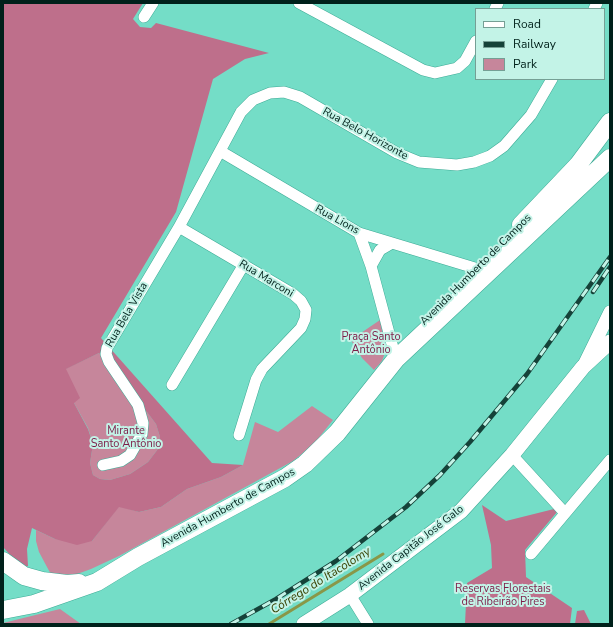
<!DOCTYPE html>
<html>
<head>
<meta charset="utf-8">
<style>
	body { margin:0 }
	#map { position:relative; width:613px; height:627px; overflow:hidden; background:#74ddc7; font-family:"Nunito Sans",sans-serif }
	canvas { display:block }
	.frame { position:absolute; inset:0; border:4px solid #00211b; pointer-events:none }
	.legend { position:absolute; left:475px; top:8px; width:130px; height:72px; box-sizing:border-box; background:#c3f3e7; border:1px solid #759f95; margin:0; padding:5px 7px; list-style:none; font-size:12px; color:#00211b }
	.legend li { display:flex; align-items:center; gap:8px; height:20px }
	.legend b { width:20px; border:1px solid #759f95 }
</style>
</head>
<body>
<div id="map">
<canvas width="613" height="627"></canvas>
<div class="frame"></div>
<ul class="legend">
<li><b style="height:5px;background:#fff"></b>Road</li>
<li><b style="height:5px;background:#154239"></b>Railway</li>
<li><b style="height:11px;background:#c6869b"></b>Park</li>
</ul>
</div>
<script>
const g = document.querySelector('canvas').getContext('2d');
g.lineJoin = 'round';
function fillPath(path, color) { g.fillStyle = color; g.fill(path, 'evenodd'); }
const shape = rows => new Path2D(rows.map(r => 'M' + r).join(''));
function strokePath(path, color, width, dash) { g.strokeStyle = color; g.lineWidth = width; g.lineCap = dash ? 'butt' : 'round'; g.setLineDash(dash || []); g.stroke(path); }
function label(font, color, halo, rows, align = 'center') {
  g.font = font + ' "Nunito Sans",sans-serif'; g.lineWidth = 4; g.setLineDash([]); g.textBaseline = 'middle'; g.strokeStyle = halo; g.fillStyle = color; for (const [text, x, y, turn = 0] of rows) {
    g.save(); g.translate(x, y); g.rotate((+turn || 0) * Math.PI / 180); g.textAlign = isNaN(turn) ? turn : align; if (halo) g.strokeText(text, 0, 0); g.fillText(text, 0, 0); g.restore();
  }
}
fillPath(shape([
	[380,320,386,350,382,361,374,370,362,358,352,342,355,337],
	[99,353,135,406,147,412,156,424,160,437,158,449,148,462,130,474,110,480,100,479,93,475,90,463,93,444,88,428,74,403,65,369],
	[312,406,333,420,313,445,293,461,119,556,91,569,55,582,39,552,36,541,36,530,55,539,92,541,119,506,139,512,161,507,187,489,221,477,243,465,255,422,278,432],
	[60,609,81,624,3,624,3,623]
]), '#c6869b');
fillPath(shape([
	[3,3,143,3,133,19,140,27,151,28,156,23,269,53,245,59,213,79,176,212,101,338,212,463,243,465,221,477,187,489,161,507,139,512,119,507,92,541,77,545,55,539,32,528,27,549,28,566,22,568,3,547],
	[99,353,135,406,147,412,156,424,160,437,158,449,148,462,130,474,110,480,100,479,93,475,90,463,93,444,88,429,74,403,80,398,66,369],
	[482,505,506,521,554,509,557,512,525,550,526,577,572,608,570,624,465,624,467,583,492,568,491,545],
	[584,610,591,624,575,624,577,611]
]), '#be6f8b');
strokePath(shape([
	[269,624,383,554]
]), '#899748', 3);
const minor = shape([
	[299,3,423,70,435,73,457,68,465,61,476,41],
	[495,9,498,3],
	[594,9,597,3],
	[144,17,153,3],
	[220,151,359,233,488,272],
	[179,227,293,294,301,301,306,310,305,319,301,328,262,369,256,380,239,435],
	[359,233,371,266,396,359],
	[371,266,380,250,392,243],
	[172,385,243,266],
	[512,455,564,512],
	[103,465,121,461,130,455,142,434,143,423,138,405,109,362,106,354,107,348,179,227,241,112,253,100,270,93,284,92,300,97,397,153,419,162,457,165,474,162,490,156,504,146,531,115,552,79],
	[531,554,610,460],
	[350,595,368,624]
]);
const tertiary = shape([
	[584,365,610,312]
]);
const secondary = shape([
	[304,624,350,595,461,511,512,455,583,367,610,342]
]);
const trunk = shape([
	[521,225,578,165,610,122],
	[3,561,24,576,42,581,67,584,79,583],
	[3,610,34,604,97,582,138,557,285,478,305,464,337,433,396,359,610,158]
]);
strokePath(minor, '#3eab96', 12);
strokePath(tertiary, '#3eab96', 14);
strokePath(secondary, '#3eab96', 16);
strokePath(trunk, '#3eab96', 19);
strokePath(minor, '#fff', 11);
strokePath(tertiary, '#fff', 13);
strokePath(secondary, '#fff', 15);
strokePath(trunk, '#fff', 18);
const rail = shape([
	[593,292,610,267],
	[231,624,276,599,336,561,406,507,440,475,470,442,527,374,610,257]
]);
strokePath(rail, '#154239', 4.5);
strokePath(rail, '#c3f3e7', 3, [9]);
label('11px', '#00211b', '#c3f3e7', [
	["Rua Belo Horizonte",365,134,29],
	["Rua Lions",337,220,29],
	["Avenida Humberto de Campos",476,270,-45],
	["Rua Marconi",266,279,31],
	["Rua Bela Vista",127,315,-60],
	["Avenida Humberto de Campos",228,508,-29],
	["Avenida Capitão José Galo",411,548,-38]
]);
label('11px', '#7d1d48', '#c3f3e7', [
	["Praça Santo",371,337],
	["Antônio",371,350],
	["Mirante",126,431],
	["Santo Antônio",126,444],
	["Reservas Florestais",503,589],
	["de Ribeirão Pires",503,602]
]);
label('italic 12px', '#394102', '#c3f3e7', [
	["Córrego do Itacolomy",321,581,-32]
]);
</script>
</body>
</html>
